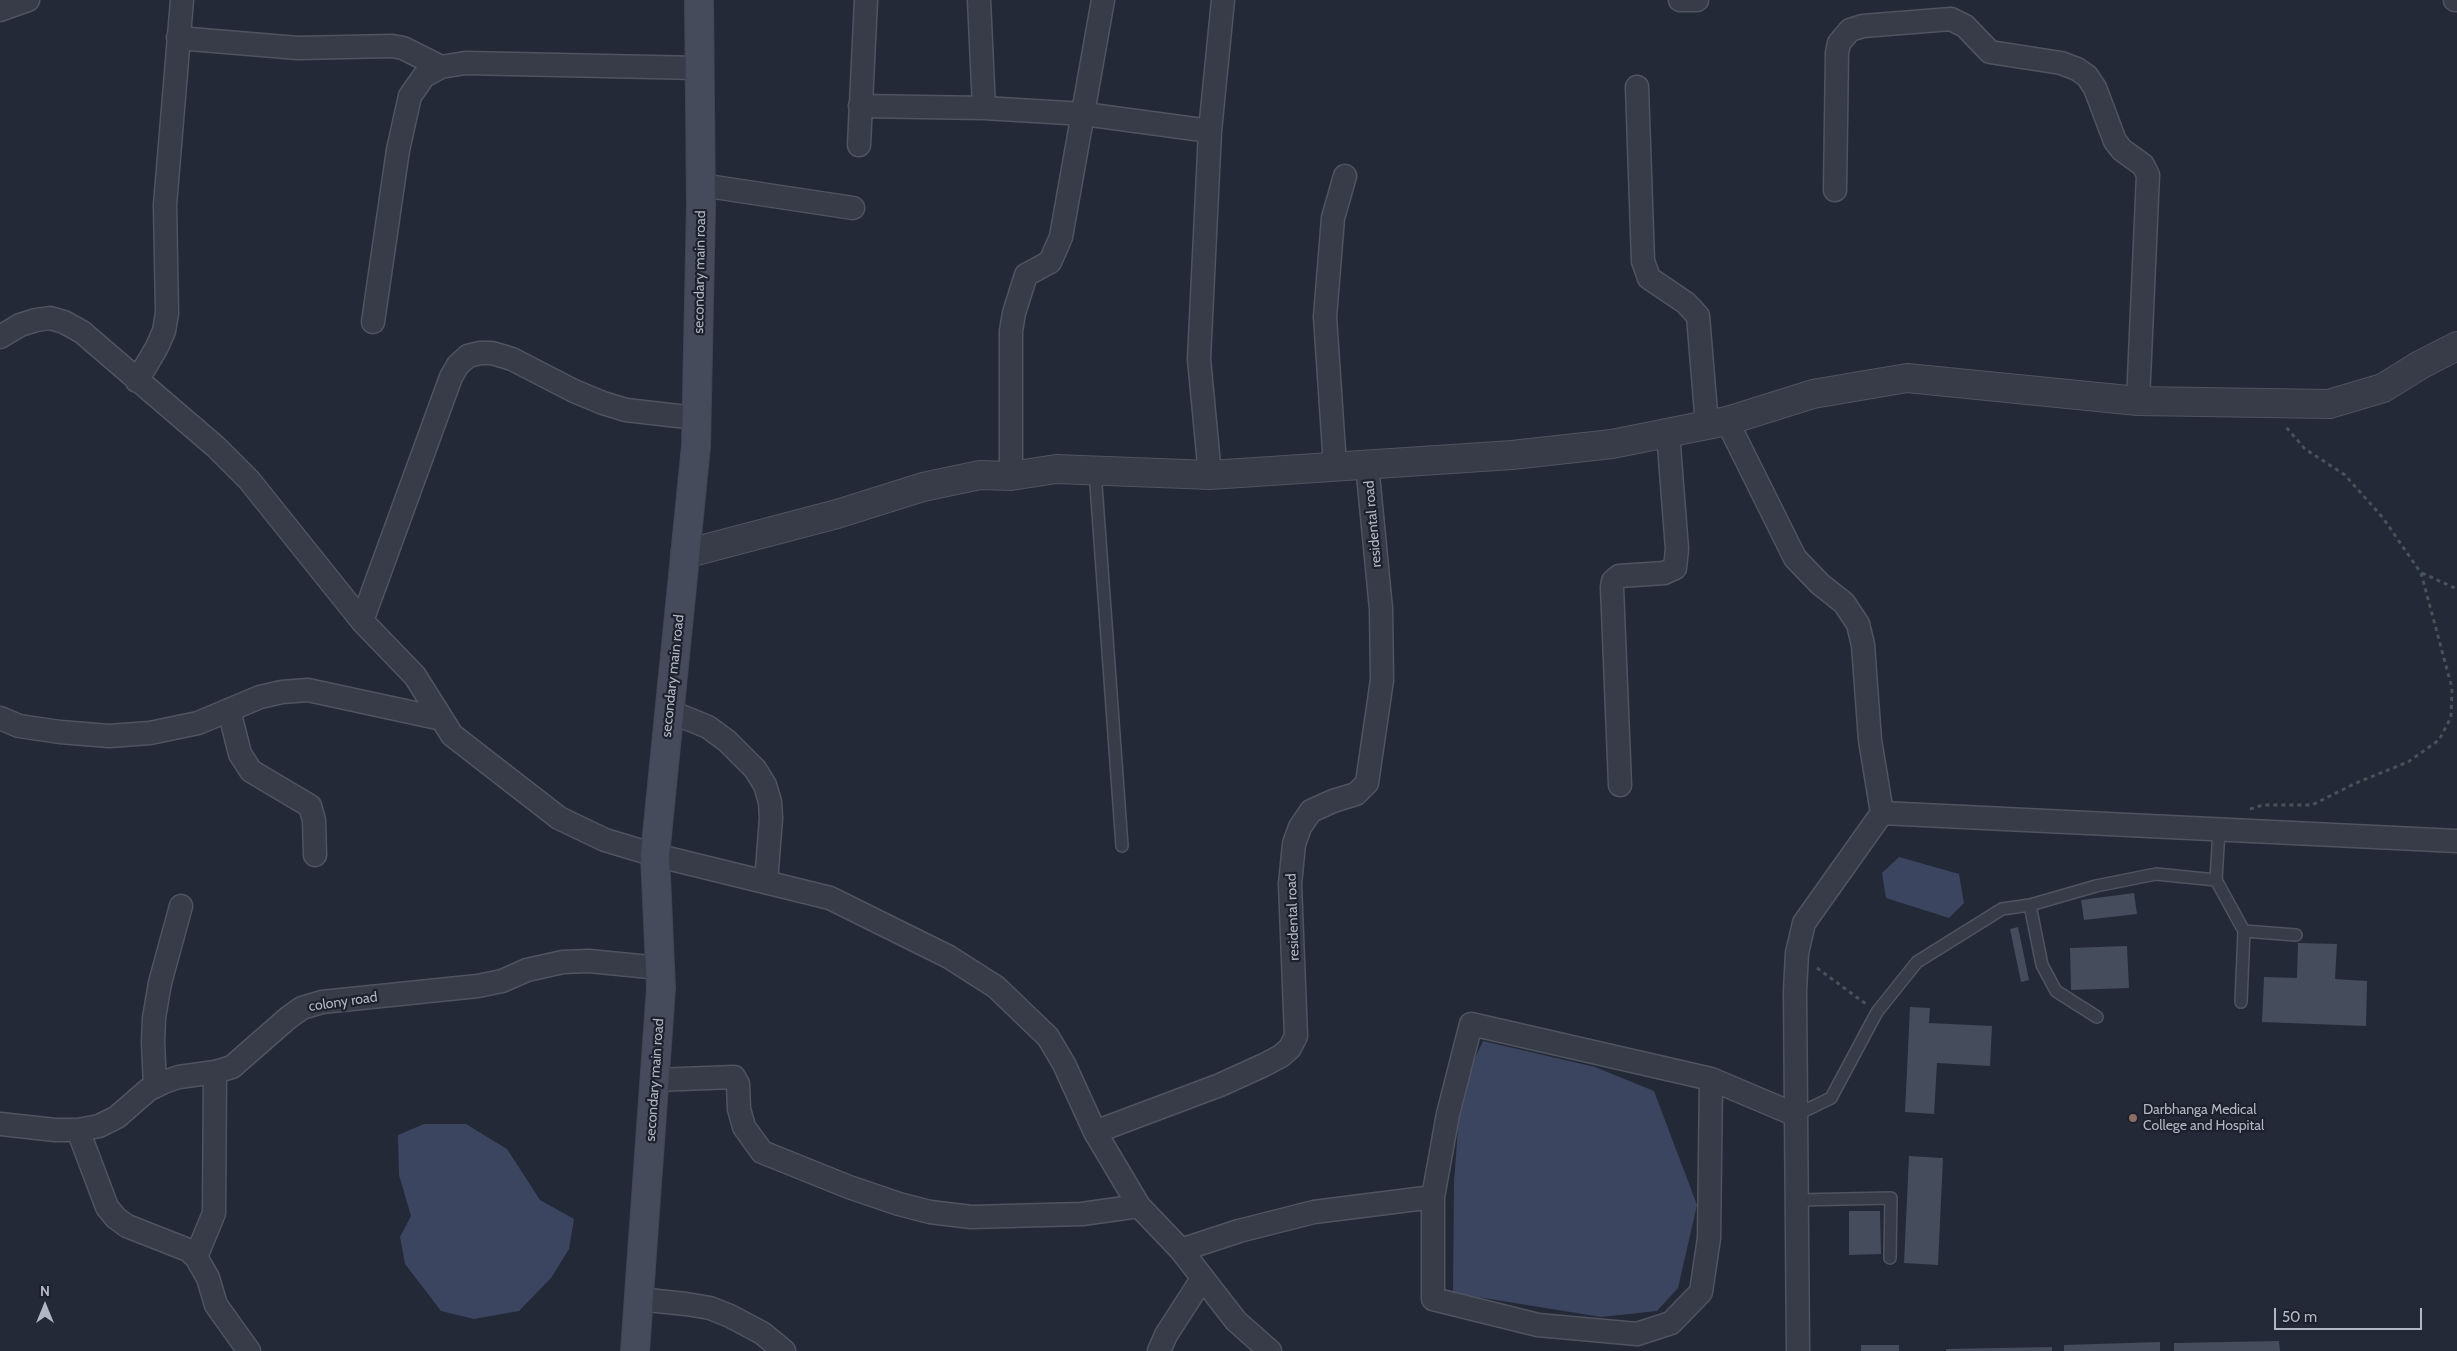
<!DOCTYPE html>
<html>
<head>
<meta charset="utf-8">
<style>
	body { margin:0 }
	#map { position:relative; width:2457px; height:1351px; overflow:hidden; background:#242937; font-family:Cabin,sans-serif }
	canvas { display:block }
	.north { position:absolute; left:20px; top:1281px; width:50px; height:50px; -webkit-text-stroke:4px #1d212d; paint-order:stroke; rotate:0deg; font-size:14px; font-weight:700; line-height:20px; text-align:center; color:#b2b7c4 }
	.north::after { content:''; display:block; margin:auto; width:18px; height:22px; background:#b2b7c4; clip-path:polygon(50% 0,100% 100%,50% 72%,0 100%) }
	.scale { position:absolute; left:2274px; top:1308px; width:148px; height:22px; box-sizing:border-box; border:2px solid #b2b7c4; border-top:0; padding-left:6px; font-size:15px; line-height:18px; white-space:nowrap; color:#b2b7c4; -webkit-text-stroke:4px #1d212d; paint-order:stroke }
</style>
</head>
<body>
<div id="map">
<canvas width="2457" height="1351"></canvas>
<div class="north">N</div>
<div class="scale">50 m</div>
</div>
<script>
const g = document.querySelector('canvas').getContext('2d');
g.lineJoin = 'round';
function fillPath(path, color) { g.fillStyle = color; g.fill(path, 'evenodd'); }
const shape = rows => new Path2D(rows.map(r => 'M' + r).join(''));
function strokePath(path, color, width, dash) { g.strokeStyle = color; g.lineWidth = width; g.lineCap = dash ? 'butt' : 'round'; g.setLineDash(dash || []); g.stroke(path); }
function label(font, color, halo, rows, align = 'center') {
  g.font = font + ' Cabin,sans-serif'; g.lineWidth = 4.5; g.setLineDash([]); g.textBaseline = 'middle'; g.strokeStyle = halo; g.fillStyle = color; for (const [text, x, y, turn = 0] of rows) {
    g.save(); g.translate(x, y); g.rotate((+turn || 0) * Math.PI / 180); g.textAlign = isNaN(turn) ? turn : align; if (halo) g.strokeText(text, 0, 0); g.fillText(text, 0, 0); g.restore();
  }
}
fillPath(shape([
	[1899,857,1959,874,1964,903,1949,918,1886,898,1882,873],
	[1483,1041,1595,1067,1654,1091,1697,1205,1678,1288,1657,1311,1601,1317,1453,1293,1454,1183,1459,1114,1473,1062],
	[424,1124,466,1124,507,1149,540,1200,574,1219,569,1249,551,1278,519,1311,474,1319,441,1311,405,1264,400,1237,411,1216,399,1175,398,1135]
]), '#3b455f');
fillPath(shape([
	[2134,893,2137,914,2084,920,2081,900],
	[2018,927,2029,980,2021,982,2010,929],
	[2298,943,2337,944,2335,979,2367,981,2366,1026,2262,1022,2264,977,2297,978],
	[2127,946,2129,988,2071,990,2070,948],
	[1910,1007,1930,1008,1929,1023,1992,1026,1990,1066,1937,1063,1934,1114,1905,1112],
	[1909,1156,1943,1158,1938,1265,1904,1263],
	[1849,1211,1880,1211,1881,1254,1849,1255],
	[2279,1341,2280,1351,2174,1351,2174,1343],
	[2160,1342,2160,1351,2064,1351,2064,1345],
	[1861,1345,1899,1345,1899,1351,1861,1351],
	[2052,1347,2052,1351,1946,1351,1946,1349]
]), '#454c5c');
const service = shape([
	[1095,471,1122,846],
	[2219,830,2216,880,2244,931,2296,935],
	[2030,905,2042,965,2056,991,2097,1017],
	[2241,1002,2244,931],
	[1796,1115,1831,1098,1877,1012,1917,962,2002,909,2030,905,2096,886,2156,874,2216,880],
	[1799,1200,1891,1198,1890,1258]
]);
const minor = shape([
	[979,0,984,108],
	[1680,0,1697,0],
	[2455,0,2457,0],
	[0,10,28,0],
	[178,38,298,48,392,46,403,48,441,67],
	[1637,87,1643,261,1649,278,1686,303,1698,316,1707,425],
	[860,106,984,108,1084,114,1210,131],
	[859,145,866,0],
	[701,185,853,208],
	[1835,190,1837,53,1839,43,1850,30,1863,26,1951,19,1965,26,1990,52,2061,63,2077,69,2087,76,2095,88,2115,141,2122,150,2143,165,2148,175,2138,401],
	[373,322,398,150,410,96,424,76,441,67,465,63,699,68],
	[0,337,20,325,36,320,50,318,64,322,82,332,216,447,249,480,362,621,415,676,452,735,559,818,605,840,655,855,830,898,949,957,996,987,1048,1037,1064,1064,1095,1132,1139,1206,1181,1250,1236,1321,1270,1351],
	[137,381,157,347,164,331,167,313,165,205,182,0],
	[1727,421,1795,558,1820,584,1844,603,1858,624,1863,645,1870,740,1882,813],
	[1335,466,1325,317,1333,218,1345,176],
	[1210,475,1199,359,1210,131,1223,0],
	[1011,476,1011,331,1014,313,1026,275,1050,262,1061,237,1103,0],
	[362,621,451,377,458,365,468,356,480,353,492,353,512,359,574,391,603,403,626,410,696,418],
	[229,710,240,754,251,771,310,806,314,820,315,855],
	[669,711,708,727,727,741,755,769,765,785,770,802,771,818,766,882],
	[0,718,19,726,60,732,109,736,150,733,198,723,260,697,282,692,308,690,442,719],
	[1620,785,1612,587,1613,581,1619,576,1664,573,1675,568,1677,549,1668,433],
	[1711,1079,1796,1115],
	[655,1080,734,1077,738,1084,739,1109,744,1127,762,1152,849,1187,899,1204,930,1212,971,1217,1082,1214,1139,1206],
	[155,1086,153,1042,154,1018,160,983,181,906],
	[0,1124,55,1130,78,1130,99,1126,117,1117,148,1090,164,1082,179,1077,215,1072,232,1067,288,1018,302,1008,322,1002,478,986,502,981,527,970,563,962,589,961,660,968],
	[78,1130,107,1207,116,1218,127,1226,188,1250,196,1257,208,1278,216,1305,249,1351],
	[1095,1132,1220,1085,1264,1065,1281,1056,1290,1048,1296,1036,1290,884,1294,844,1300,827,1311,811,1333,801,1356,794,1367,783,1382,680,1381,609,1367,464],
	[1181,1250,1239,1231,1314,1212,1433,1197,1448,1114,1471,1024,1711,1079,1709,1238,1701,1292,1671,1323,1637,1334,1538,1325,1433,1299,1433,1197],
	[196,1257,214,1213,215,1072],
	[638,1299,686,1304,710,1308,730,1316,762,1333,784,1351],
	[1159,1351,1166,1335,1202,1279],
	[1798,1351,1795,991,1797,953,1804,923,1882,813,2457,841]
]);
const tertiary = shape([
	[685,554,837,514,923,487,980,475,1011,476,1056,469,1210,475,1512,455,1612,444,1727,421,1813,394,1907,378,2138,401,2329,404,2383,388,2420,365,2457,346]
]);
const secondary = shape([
	[635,1351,661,988,655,855,696,446,701,205,699,0]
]);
strokePath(service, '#4f5460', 14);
strokePath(minor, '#4f5460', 25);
strokePath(tertiary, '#4f5460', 30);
strokePath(secondary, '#414551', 30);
strokePath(shape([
	[2422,573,2457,589],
	[2250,809,2263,805,2312,805,2356,783,2408,762,2439,740,2451,717,2452,688,2421,573,2383,518,2345,475,2305,449,2286,427],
	[1817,968,1866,1004]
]), '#465358', 3, [4, 4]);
strokePath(service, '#373c48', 11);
strokePath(minor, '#373c48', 22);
strokePath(tertiary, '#373c48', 28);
strokePath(secondary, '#464b5b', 28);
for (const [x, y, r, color] of [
	[2133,1118,5,"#8d6e63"]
]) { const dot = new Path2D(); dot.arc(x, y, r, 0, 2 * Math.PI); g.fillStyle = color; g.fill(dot); strokePath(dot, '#1d212d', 2); }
label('14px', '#b2b7c4', '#1d212d', [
	["secondary main road",700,272,-89],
	["residental road",1373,524,-95],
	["secondary main road",673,676,-84],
	["residental road",1293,917,-92],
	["colony road",343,1002,-8],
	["secondary main road",655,1080,-86]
]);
label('14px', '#b2b7c4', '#1d212d', [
	["Darbhanga Medical",2143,1110],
	["College and Hospital",2143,1126]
], 'left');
</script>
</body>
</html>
